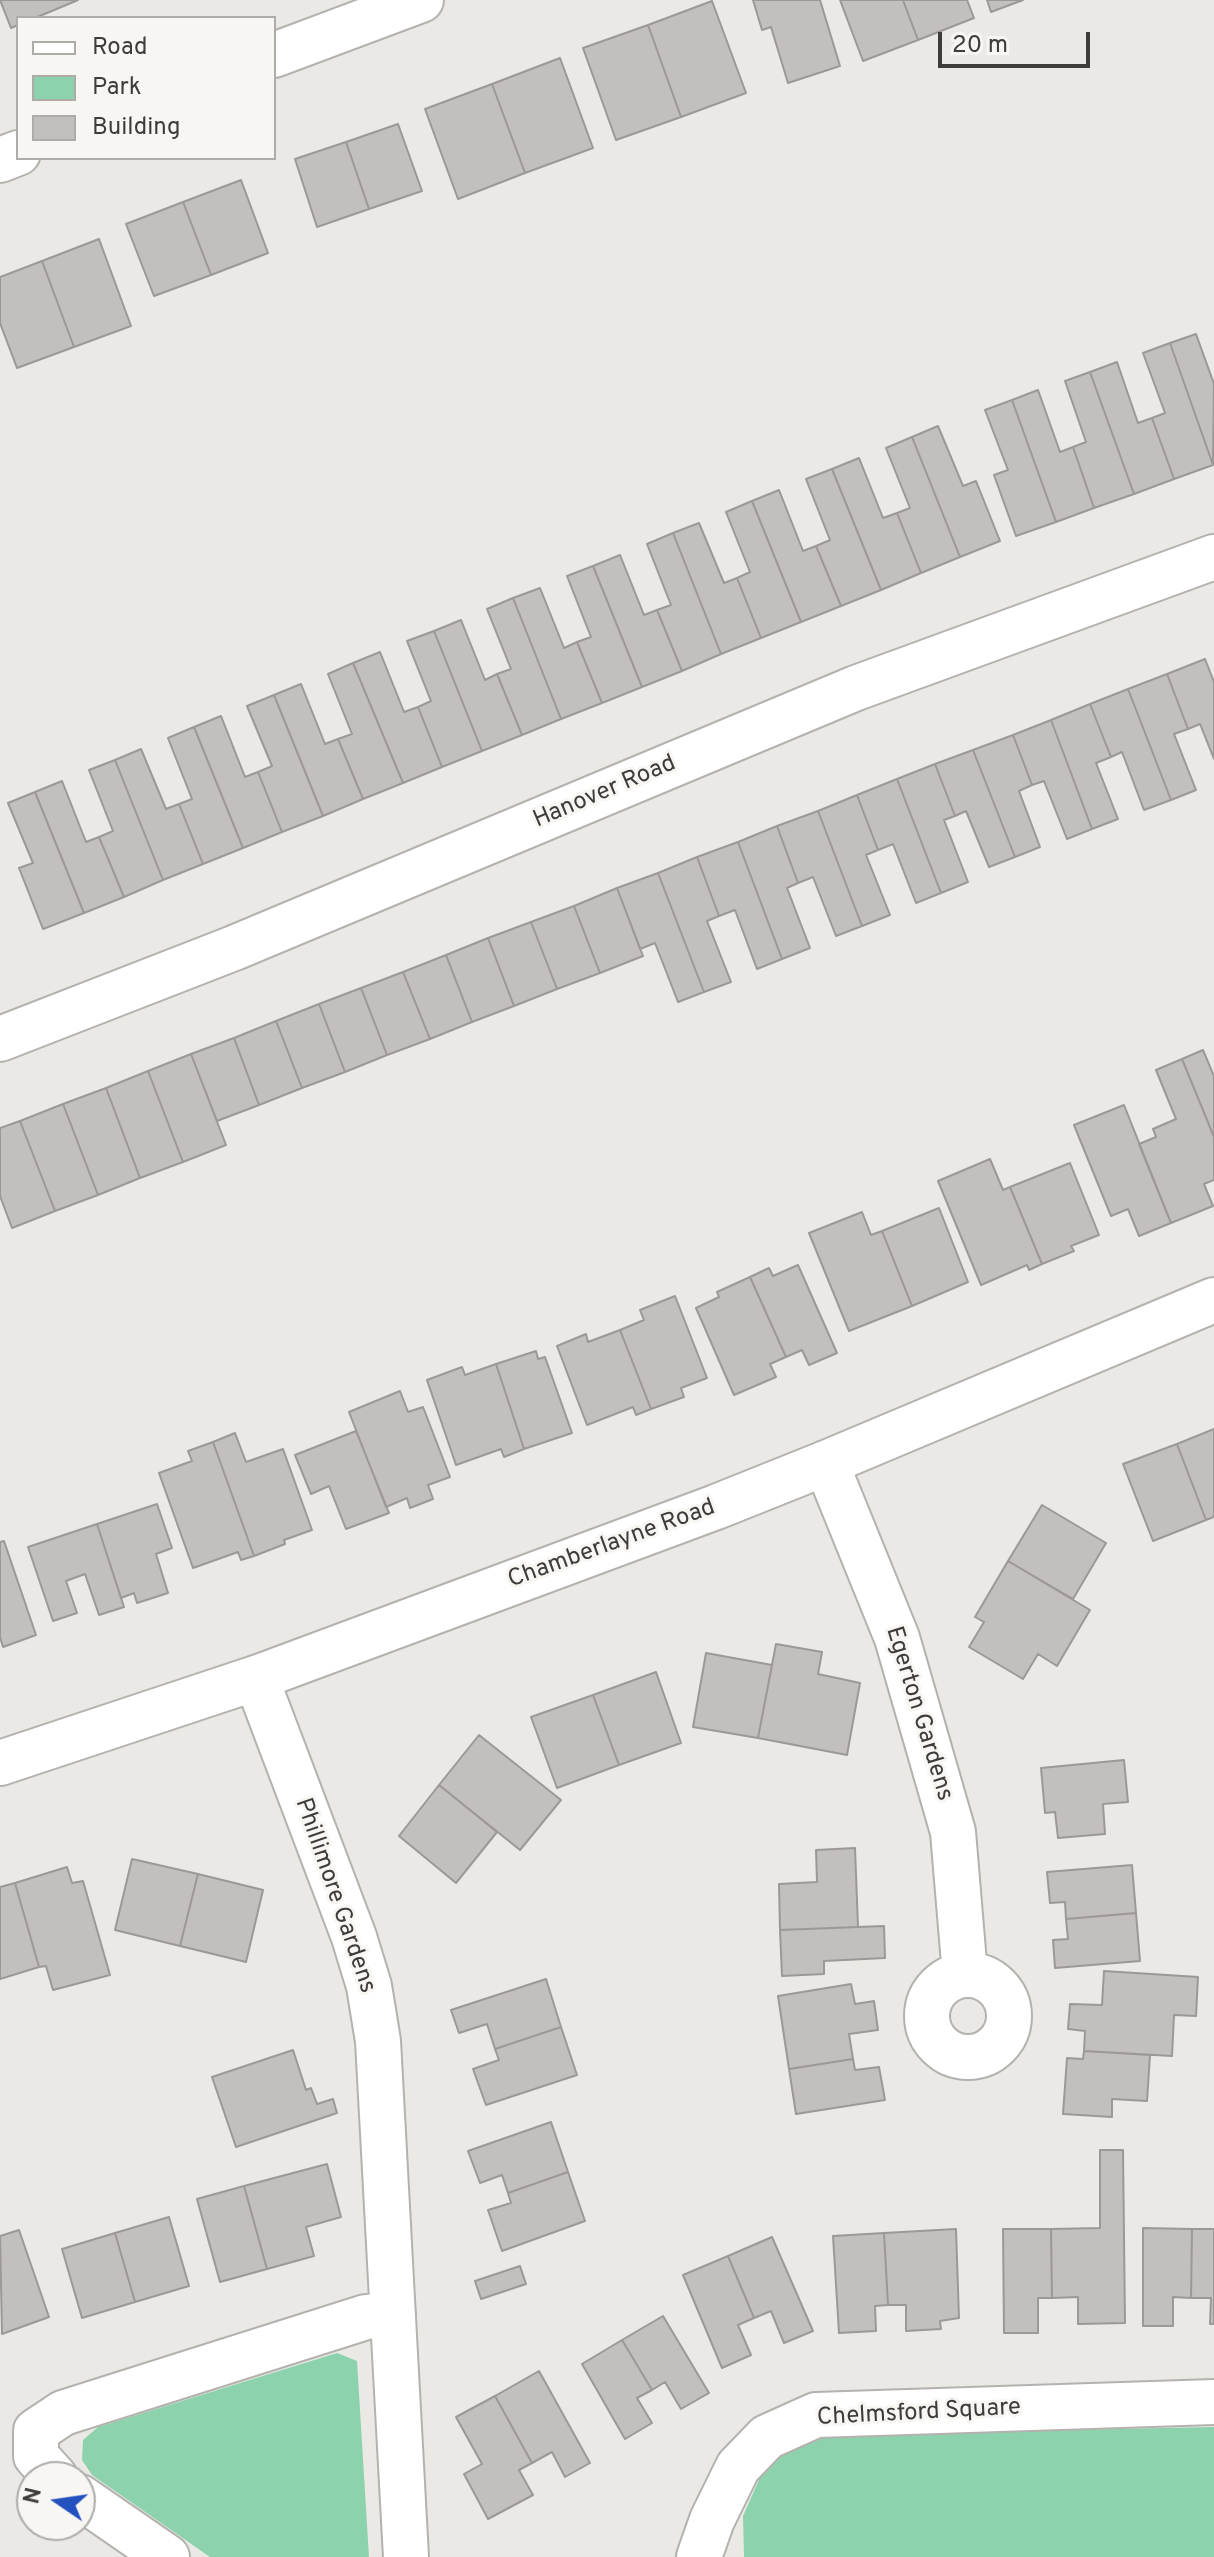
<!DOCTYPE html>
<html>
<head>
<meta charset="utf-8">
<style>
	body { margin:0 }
	#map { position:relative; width:1214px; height:2557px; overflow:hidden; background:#ebe9e5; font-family:Overpass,sans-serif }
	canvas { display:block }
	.legend { position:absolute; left:16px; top:16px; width:260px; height:144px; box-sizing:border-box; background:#f8f6f2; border:2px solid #adaca9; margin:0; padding:10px 14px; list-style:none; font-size:24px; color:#3d3c3b }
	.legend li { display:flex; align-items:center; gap:16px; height:40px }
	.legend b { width:40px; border:2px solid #adaca9 }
	.north { position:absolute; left:16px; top:2461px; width:80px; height:80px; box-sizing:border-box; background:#f8f6f2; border:2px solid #adaca9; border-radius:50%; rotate:283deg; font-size:22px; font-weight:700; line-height:32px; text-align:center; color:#3d3c3b }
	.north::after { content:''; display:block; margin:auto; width:28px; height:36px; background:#2351bf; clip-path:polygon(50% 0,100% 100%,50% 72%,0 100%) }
	.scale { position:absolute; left:938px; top:32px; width:152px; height:36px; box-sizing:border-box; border:4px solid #3d3c3b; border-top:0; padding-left:10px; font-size:24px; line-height:28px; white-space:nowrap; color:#3d3c3b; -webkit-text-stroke:6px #f8f6f2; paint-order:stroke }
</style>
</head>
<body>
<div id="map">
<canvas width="1214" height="2557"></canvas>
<ul class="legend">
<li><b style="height:10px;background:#fff"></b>Road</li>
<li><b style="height:22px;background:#8cd2ad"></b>Park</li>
<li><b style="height:22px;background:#c3bfbd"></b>Building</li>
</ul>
<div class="north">N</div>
<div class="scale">20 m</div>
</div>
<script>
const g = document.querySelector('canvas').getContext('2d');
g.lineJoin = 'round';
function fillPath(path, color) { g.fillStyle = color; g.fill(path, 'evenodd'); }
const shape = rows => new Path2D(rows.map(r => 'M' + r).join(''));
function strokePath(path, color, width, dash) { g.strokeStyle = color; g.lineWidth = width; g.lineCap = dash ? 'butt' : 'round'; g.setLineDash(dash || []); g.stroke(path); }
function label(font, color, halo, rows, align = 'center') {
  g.font = font + ' Overpass,sans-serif'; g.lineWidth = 6; g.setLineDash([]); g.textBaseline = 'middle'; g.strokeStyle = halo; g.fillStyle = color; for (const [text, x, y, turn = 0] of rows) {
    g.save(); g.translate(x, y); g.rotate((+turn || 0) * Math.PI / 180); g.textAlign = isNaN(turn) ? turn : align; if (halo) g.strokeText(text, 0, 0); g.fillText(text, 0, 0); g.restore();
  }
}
fillPath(shape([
	[337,2353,357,2361,369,2557,210,2557,92,2475,82,2460,83,2440,98,2427],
	[1214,2427,1214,2557,744,2557,743,2516,765,2466,811,2435]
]), '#8cd2ad');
const building = shape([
	[0,0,78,0,35,18,18,18,18,25,11,28,0,0],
	[753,0,820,0,840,66,788,83,771,27,762,30,753,0],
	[840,0,903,0,918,40,863,61,840,0],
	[903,0,967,0,974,18,918,40,903,0],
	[987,0,1023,0,991,12,987,0],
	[712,1,746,93,681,117,648,25,712,1],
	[648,25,681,117,616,140,583,48,648,25],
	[560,58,593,148,525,173,492,84,560,58],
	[492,84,525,173,458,199,425,109,492,84],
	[398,124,422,191,369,209,346,142,398,124],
	[346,142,369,209,317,227,295,159,346,142],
	[241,180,268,253,211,275,183,202,241,180],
	[183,202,211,275,154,296,126,224,183,202],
	[99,239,131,326,74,347,42,261,99,239],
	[42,261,74,347,17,368,0,323,0,277,42,261],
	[1196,334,1214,384,1213,465,1170,343,1196,334],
	[1170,343,1213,465,1174,479,1152,418,1165,413,1143,353,1170,343],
	[1117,362,1138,423,1152,418,1174,479,1134,494,1090,372,1117,362],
	[1090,372,1134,494,1094,508,1073,447,1086,442,1065,381,1090,372],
	[1038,390,1060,452,1073,447,1094,508,1056,522,1012,400,1038,390],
	[1012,400,1056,522,1016,536,994,475,1008,470,985,410,1012,400],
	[938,426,963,486,976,481,1000,541,960,557,912,437,938,426],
	[912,437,960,557,921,573,897,513,910,508,886,448,912,437],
	[859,458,883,518,897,513,921,573,881,590,832,469,859,458],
	[832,469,881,590,841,606,816,546,830,540,806,479,832,469],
	[779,490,803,551,816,546,841,606,801,622,752,501,779,490],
	[752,501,801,622,761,638,737,578,750,572,726,512,752,501],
	[699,523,724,583,737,578,761,638,721,654,673,533,699,523],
	[673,533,721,654,682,671,657,610,671,605,647,544,673,533],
	[620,555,644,615,657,610,682,671,642,687,593,566,620,555],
	[593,566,642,687,602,703,577,642,591,637,567,576,593,566],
	[540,588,564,648,577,642,602,703,561,719,513,598,540,588],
	[513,598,561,719,522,735,497,674,511,669,487,609,513,598],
	[461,620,485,680,497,674,522,735,482,751,434,631,461,620],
	[434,631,482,751,442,767,418,707,431,701,407,641,434,631],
	[380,652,404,712,418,707,442,767,403,783,353,663,380,652],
	[1205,659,1214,682,1214,759,1200,724,1188,729,1167,674,1205,659],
	[353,663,403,783,363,799,338,739,352,734,328,674,353,663],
	[1167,674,1188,729,1174,734,1196,790,1171,800,1128,689,1167,674],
	[301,684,325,744,338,739,363,799,323,816,274,695,301,684],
	[1128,689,1171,800,1144,810,1122,752,1111,757,1090,704,1128,689],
	[274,695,323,816,282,832,258,772,272,766,247,706,274,695],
	[1090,704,1111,757,1096,763,1118,819,1092,829,1051,720,1090,704],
	[221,716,245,777,258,772,282,832,243,848,194,727,221,716],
	[1051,720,1092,829,1067,839,1044,781,1032,785,1013,735,1051,720],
	[194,727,243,848,203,864,179,804,192,799,168,738,194,727],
	[1013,735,1032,785,1019,791,1040,847,1015,857,973,750,1013,735],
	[141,749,166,809,179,804,203,864,163,880,115,760,141,749],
	[973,750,1015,857,989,867,966,811,955,816,935,764,973,750],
	[115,760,163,880,124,897,99,837,113,831,89,770,115,760],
	[935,764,955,816,944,820,968,882,941,893,897,779,935,764],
	[897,779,941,893,916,903,893,844,878,850,857,795,897,779],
	[62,781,86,842,99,837,124,897,84,913,35,792,62,781],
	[35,792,84,913,43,929,19,868,33,863,8,803,35,792],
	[857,795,878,850,866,855,890,915,862,926,818,811,857,795],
	[818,811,862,926,836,936,813,877,798,883,777,826,818,811],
	[777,826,798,883,787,888,810,948,782,959,738,842,777,826],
	[738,842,782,959,757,969,735,910,719,916,697,857,738,842],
	[697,857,719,916,707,921,731,982,704,992,658,873,697,857],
	[658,873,704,992,678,1002,655,943,640,949,617,888,658,873],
	[617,888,643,956,600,973,574,906,617,888],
	[574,906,600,973,557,989,531,922,574,906],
	[531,922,557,989,514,1006,488,938,531,922],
	[488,938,514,1006,472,1022,446,955,488,938],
	[446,955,472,1022,430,1039,403,972,446,955],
	[403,972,430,1039,387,1055,361,988,403,972],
	[361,988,387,1055,345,1072,319,1004,361,988],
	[319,1004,345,1072,302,1088,276,1021,319,1004],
	[276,1021,302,1088,259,1105,234,1038,276,1021],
	[234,1038,259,1105,217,1121,191,1054,234,1038],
	[1203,1050,1214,1076,1214,1137,1182,1059,1203,1050],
	[191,1054,226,1145,183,1162,148,1071,191,1054],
	[1182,1059,1214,1137,1214,1180,1204,1184,1213,1206,1171,1223,1139,1144,1156,1137,1153,1129,1176,1119,1156,1070,1182,1059],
	[148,1071,183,1162,140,1178,106,1088,148,1071],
	[106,1088,140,1178,98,1195,63,1104,106,1088],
	[63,1104,98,1195,55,1211,20,1121,63,1104],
	[1124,1105,1171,1223,1139,1236,1128,1209,1111,1216,1074,1125,1124,1105],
	[20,1121,55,1211,12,1228,0,1196,0,1128,20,1121],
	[990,1159,1003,1190,1010,1187,1042,1264,1029,1270,1027,1265,981,1285,938,1181,990,1159],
	[1070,1163,1099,1235,1071,1246,1074,1251,1042,1264,1010,1187,1070,1163],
	[939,1208,968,1282,912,1306,882,1231,939,1208],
	[862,1212,871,1235,882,1231,912,1306,849,1331,809,1233,862,1212],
	[798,1265,837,1353,809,1365,802,1350,786,1357,750,1277,769,1268,773,1276,798,1265],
	[750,1277,786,1357,770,1364,776,1377,734,1395,696,1308,719,1297,717,1292,750,1277],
	[675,1296,707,1378,681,1388,684,1397,651,1409,620,1330,644,1320,640,1310,675,1296],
	[620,1330,651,1409,636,1415,633,1407,587,1425,557,1346,586,1334,588,1342,620,1330],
	[536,1351,538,1359,545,1357,572,1433,524,1449,496,1364,536,1351],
	[496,1364,524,1449,504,1457,501,1449,456,1465,427,1380,462,1367,465,1375,496,1364],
	[400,1391,408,1412,423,1407,450,1477,428,1485,433,1499,410,1508,407,1498,386,1507,349,1412,400,1391],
	[1214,1429,1214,1517,1206,1520,1177,1444,1214,1429],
	[356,1431,389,1513,346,1529,329,1486,311,1494,295,1455,356,1431],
	[235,1433,246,1462,283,1449,312,1530,284,1540,285,1544,254,1556,213,1442,235,1433],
	[213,1442,254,1556,241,1560,238,1552,193,1568,159,1473,192,1461,188,1451,213,1442],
	[1177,1444,1206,1520,1153,1541,1123,1464,1177,1444],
	[157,1504,172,1548,156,1554,168,1593,137,1603,134,1593,121,1598,97,1524,157,1504],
	[1042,1505,1106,1543,1073,1599,1008,1561,1042,1505],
	[97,1524,124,1607,99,1615,85,1574,66,1581,77,1613,53,1621,28,1547,97,1524],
	[4,1541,36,1635,3,1647,0,1637,0,1542,4,1541],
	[1008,1561,1090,1610,1057,1666,1038,1654,1023,1679,969,1647,984,1622,975,1617,1008,1561],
	[776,1644,822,1652,818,1674,860,1683,847,1755,758,1738,776,1644],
	[706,1653,772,1665,758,1738,693,1727,706,1653],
	[656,1672,681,1743,619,1765,593,1695,656,1672],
	[593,1695,619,1765,557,1788,531,1717,593,1695],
	[479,1735,561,1800,520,1850,439,1785,479,1735],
	[1124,1760,1128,1802,1103,1804,1105,1834,1058,1838,1055,1812,1045,1813,1041,1768,1124,1760],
	[439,1785,497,1832,456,1883,399,1836,439,1785],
	[855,1848,858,1927,780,1930,779,1884,817,1882,816,1850,855,1848],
	[132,1859,198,1874,180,1946,115,1930,132,1859],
	[1132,1865,1136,1913,1066,1919,1065,1902,1050,1903,1047,1872,1132,1865],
	[67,1867,72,1883,83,1881,110,1975,53,1990,46,1966,39,1967,15,1883,67,1867],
	[198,1874,263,1890,246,1962,180,1946,198,1874],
	[15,1883,39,1967,0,1979,0,1887,15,1883],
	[1136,1913,1140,1961,1055,1968,1053,1940,1068,1939,1066,1919,1136,1913],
	[884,1926,885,1958,824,1961,824,1974,782,1976,780,1930,884,1926],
	[1104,1971,1198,1977,1196,2016,1174,2015,1172,2056,1084,2051,1085,2031,1068,2029,1070,2004,1102,2005,1104,1971],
	[546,1979,561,2027,495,2049,487,2024,459,2033,451,2010,546,1979],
	[851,1984,855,2004,874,2001,878,2030,849,2034,853,2059,789,2069,778,1996,851,1984],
	[561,2027,577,2075,486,2105,473,2069,499,2060,495,2049,561,2027],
	[293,2050,306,2090,311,2088,317,2104,333,2099,337,2113,236,2147,212,2077,293,2050],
	[1084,2051,1150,2055,1147,2101,1112,2099,1112,2117,1063,2114,1067,2058,1083,2059,1084,2051],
	[853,2059,855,2070,879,2067,885,2100,796,2114,789,2069,853,2059],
	[551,2122,568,2172,508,2193,502,2175,480,2183,468,2151,551,2122],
	[1100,2150,1123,2150,1125,2323,1078,2324,1078,2297,1052,2298,1051,2229,1100,2228,1100,2150],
	[327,2164,341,2217,306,2227,314,2256,267,2269,244,2186,327,2164],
	[568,2172,585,2221,502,2251,488,2210,511,2203,508,2193,568,2172],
	[244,2186,267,2269,220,2282,197,2199,244,2186],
	[169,2217,189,2286,135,2302,115,2233,169,2217],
	[1143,2228,1192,2229,1191,2298,1173,2297,1173,2326,1143,2326,1143,2228],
	[956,2229,959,2318,940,2321,941,2329,906,2331,906,2305,888,2305,884,2233,956,2229],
	[1003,2229,1051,2229,1052,2298,1038,2298,1038,2333,1004,2333,1003,2229],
	[1192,2229,1214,2229,1214,2324,1210,2324,1211,2298,1191,2298,1192,2229],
	[19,2230,49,2317,2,2334,0,2236,19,2230],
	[115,2233,135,2302,82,2318,62,2249,115,2233],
	[884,2233,888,2305,875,2306,876,2331,839,2333,833,2236,884,2233],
	[772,2237,813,2331,784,2343,771,2311,754,2318,728,2256,772,2237],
	[728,2256,754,2318,738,2325,751,2355,722,2368,683,2275,728,2256],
	[520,2266,526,2284,481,2299,475,2281,520,2266],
	[663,2316,709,2393,681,2409,665,2382,652,2390,622,2340,663,2316],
	[622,2340,652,2390,637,2398,652,2423,625,2439,582,2364,622,2340],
	[539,2371,590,2463,565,2477,552,2452,532,2463,495,2396,539,2371],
	[495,2396,532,2463,519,2470,533,2495,488,2519,464,2474,482,2464,456,2417,495,2396]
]);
fillPath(building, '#c3bfbd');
strokePath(building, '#9c9896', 2);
const minor = shape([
	[274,55,421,0],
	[0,160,18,153],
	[0,1039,234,948,856,688,1214,557],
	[826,1463,897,1638,953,1832,965,1975],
	[256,1678,354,1937,369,1986,378,2041,406,2557],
	'927 2016a41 41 0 1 1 82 0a41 41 0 1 1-82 0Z',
	[55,2477,36,2456,36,2431,63,2413,366,2317,393,2314],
	[80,2497,167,2557],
	[699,2557,712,2520,738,2467,767,2437,816,2415,1214,2402]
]);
const tertiary = shape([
	[0,1763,256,1678,716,1507,826,1463,1214,1300]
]);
strokePath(minor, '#b4b2ae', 48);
strokePath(tertiary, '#b4b2ae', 48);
strokePath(minor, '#fff', 44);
strokePath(tertiary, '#fff', 44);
label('24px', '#3d3c3b', '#f8f6f2', [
	["Hanover Road",605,793,-23],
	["Chamberlayne Road",612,1545,-20],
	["Egerton Gardens",918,1714,73],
	["Phillimore Gardens",334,1896,71],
	["Chelmsford Square",919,2414,-3]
]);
</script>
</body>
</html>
